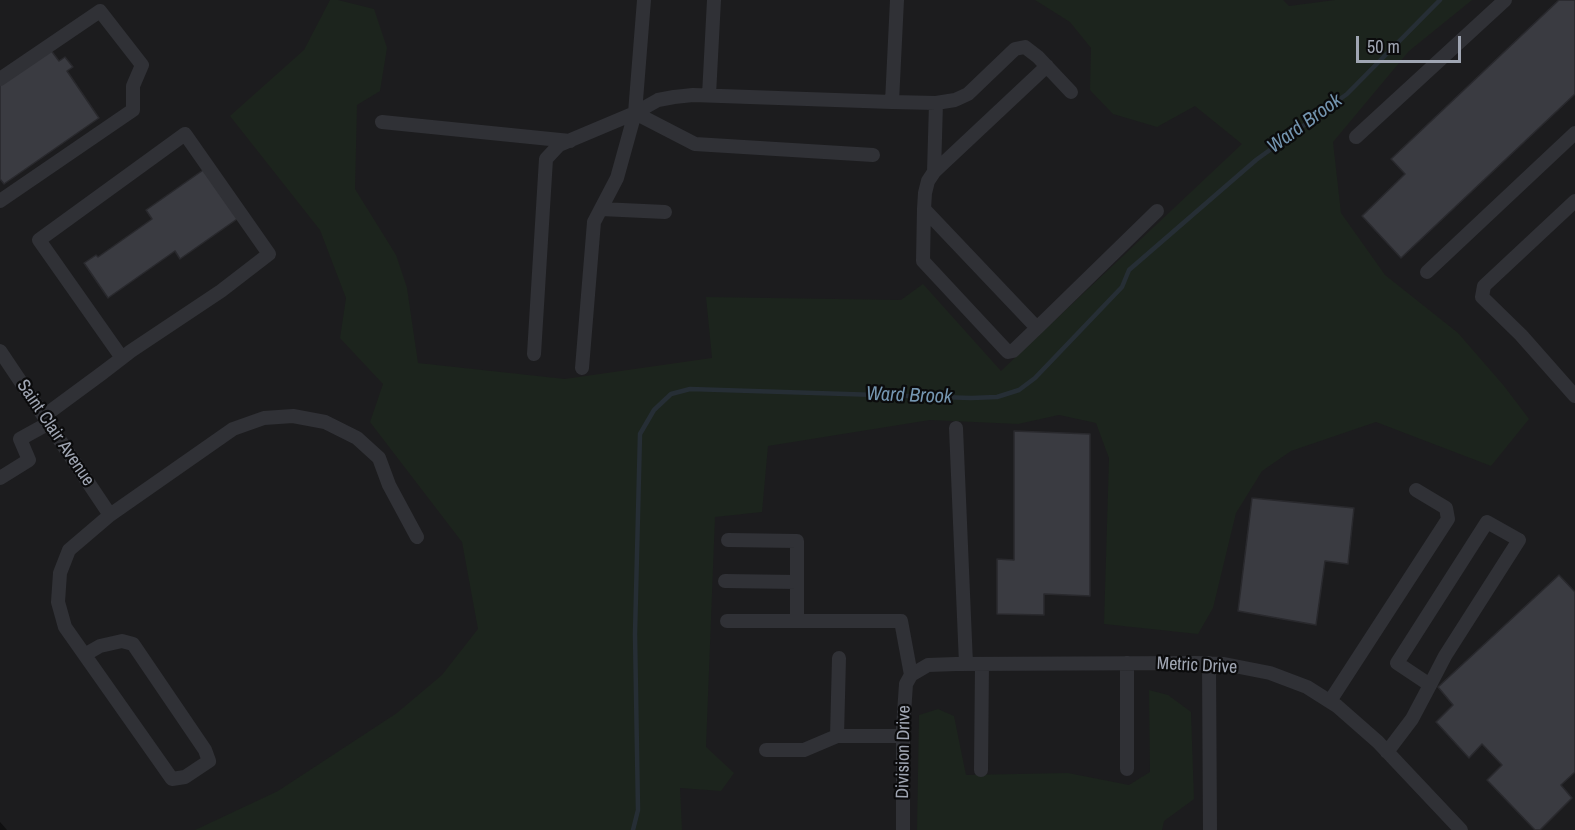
<!DOCTYPE html>
<html>
<head>
<meta charset="utf-8">
<style>
	body { margin:0 }
	#map { position:relative; width:1575px; height:830px; overflow:hidden; background:#101011; font-family:"Archivo Narrow",sans-serif }
	canvas { display:block }
	.scale { position:absolute; left:1356px; top:36px; width:105px; height:27px; box-sizing:border-box; border:3px solid #a0a6b3; border-top:0; padding-left:8px; font-size:18px; line-height:21px; white-space:nowrap; color:#a0a6b3; -webkit-text-stroke:4px #0b0b0c; paint-order:stroke }
</style>
</head>
<body>
<div id="map">
<canvas width="1575" height="830"></canvas>
<div class="scale">50 m</div>
</div>
<script>
const g = document.querySelector('canvas').getContext('2d');
g.lineJoin = 'round';
function fillPath(path, color) { g.fillStyle = color; g.fill(path, 'evenodd'); }
const shape = rows => new Path2D(rows.map(r => 'M' + r).join(''));
function strokePath(path, color, width, dash) { g.strokeStyle = color; g.lineWidth = width; g.lineCap = dash ? 'butt' : 'round'; g.setLineDash(dash || []); g.stroke(path); }
function label(font, color, halo, rows, align = 'center') {
  g.font = font + ' "Archivo Narrow",sans-serif'; g.lineWidth = 4.5; g.setLineDash([]); g.textBaseline = 'middle'; g.strokeStyle = halo; g.fillStyle = color; for (const [text, x, y, turn = 0] of rows) {
    g.save(); g.translate(x, y); g.rotate((+turn || 0) * Math.PI / 180); g.textAlign = isNaN(turn) ? turn : align; if (halo) g.strokeText(text, 0, 0); g.fillText(text, 0, 0); g.restore();
  }
}
fillPath(shape([
	[0,0,1575,0,1575,830,7,830,0,822]
]), '#1c1c1e');
fillPath(shape([
	[330,0,338,0,374,9,387,48,380,91,357,105,355,189,396,255,407,288,418,363,565,379,712,358,706,297,901,300,923,284,1001,371,1242,144,1195,106,1157,127,1113,114,1090,90,1091,48,1070,22,1035,0,1283,0,1289,6,1335,0,1472,0,1409,51,1333,142,1341,213,1385,275,1458,333,1504,386,1529,419,1491,466,1376,422,1291,451,1262,471,1236,513,1213,608,1198,634,1104,624,1109,458,1096,423,1059,415,1018,424,930,420,768,446,762,512,715,517,706,747,734,773,721,791,680,788,682,830,195,830,278,791,397,713,442,675,478,629,462,542,370,422,383,384,340,338,346,298,320,230,230,116,304,50],
	[1149,690,1168,695,1191,712,1194,799,1164,821,1162,830,917,830,919,715,938,709,954,716,966,775,1068,773,1129,785,1150,772]
]), '#1c241d');
strokePath(shape([
	[633,830,638,810,635,634,640,434,654,410,671,394,690,389,971,398,997,397,1019,390,1035,378,1122,287,1129,270,1256,160,1347,94,1440,0]
]), '#262e35', 4.5);
const building = shape([
	[1559,0,1575,0,1575,94,1401,258,1362,216,1405,174,1391,159,1559,0],
	[50,49,59,61,65,57,73,67,67,71,99,118,4,184,0,179,0,84,50,49],
	[206,168,240,217,180,259,175,251,108,298,84,263,96,255,98,257,152,219,146,210,206,168],
	[1014,431,1090,434,1090,596,1044,594,1044,615,997,614,997,559,1014,560,1014,431],
	[1252,498,1354,508,1348,564,1325,561,1316,625,1238,611,1252,498],
	[1559,575,1575,592,1575,772,1561,785,1572,798,1540,830,1535,830,1487,780,1502,765,1482,744,1469,758,1436,722,1453,705,1438,687,1559,575]
]);
fillPath(building, '#3a3b41');
strokePath(building, '#29292d', 1.5);
strokePath(shape([
	[1047,66,934,172,928,181,925,193,924,209,1037,328,1157,211],
	[0,79,100,11,142,65,133,86,133,110,0,201],
	[709,95,714,0],
	[892,102,936,103,955,100,968,94,1015,49,1025,47,1038,57,1071,92],
	[635,113,695,144,873,155],
	[382,122,570,141],
	[1356,137,1505,0],
	[934,172,936,103],
	[1575,201,1484,286,1482,297,1521,335,1575,396],
	[601,209,665,212],
	[924,209,923,261,1005,349,1008,352,1013,351,1037,328],
	[1427,272,1575,133],
	[0,351,110,515],
	[534,354,546,159,559,145,635,113,658,100,674,97,693,95,892,102,897,0],
	[582,368,594,222,617,178,635,113,644,0],
	[44,416,101,374,122,358,131,351,221,291,269,254,185,134,39,240,122,358],
	[956,428,966,664],
	[0,478,29,460,20,439,49,423],
	[728,540,797,541,797,621],
	[725,581,797,582],
	[727,621,901,621,911,675],
	[86,654,100,646,122,641,133,644,205,750,209,761,185,777,172,779,65,627,58,602,60,573,69,550,110,515,233,429,264,418,293,416,325,422,357,438,379,458,389,485,417,537],
	[839,658,837,736,903,736],
	[1127,663,1127,769],
	[1209,663,1210,830],
	[911,675,928,665,956,664,1195,663,1224,664,1270,673,1307,687,1337,706,1378,742,1461,830],
	[1330,701,1448,519,1446,508,1416,490],
	[766,750,804,750,837,736],
	[1387,752,1412,719,1430,685,1445,656,1519,540,1487,522,1397,663,1430,685],
	[981,770,982,664],
	[903,830,903,728,906,684,911,675]
]), '#303136', 14);
label('18px', '#a0a6b3', '#0b0b0c', [
	["Saint Clair Avenue",55,433,56],
	["Metric Drive",1197,666,3],
	["Division Drive",904,752,-89]
]);
label('italic 20px', '#7495b0', '#0b0b0c', [
	["Ward Brook",1305,124,-36],
	["Ward Brook",909,396,2]
]);
</script>
</body>
</html>
